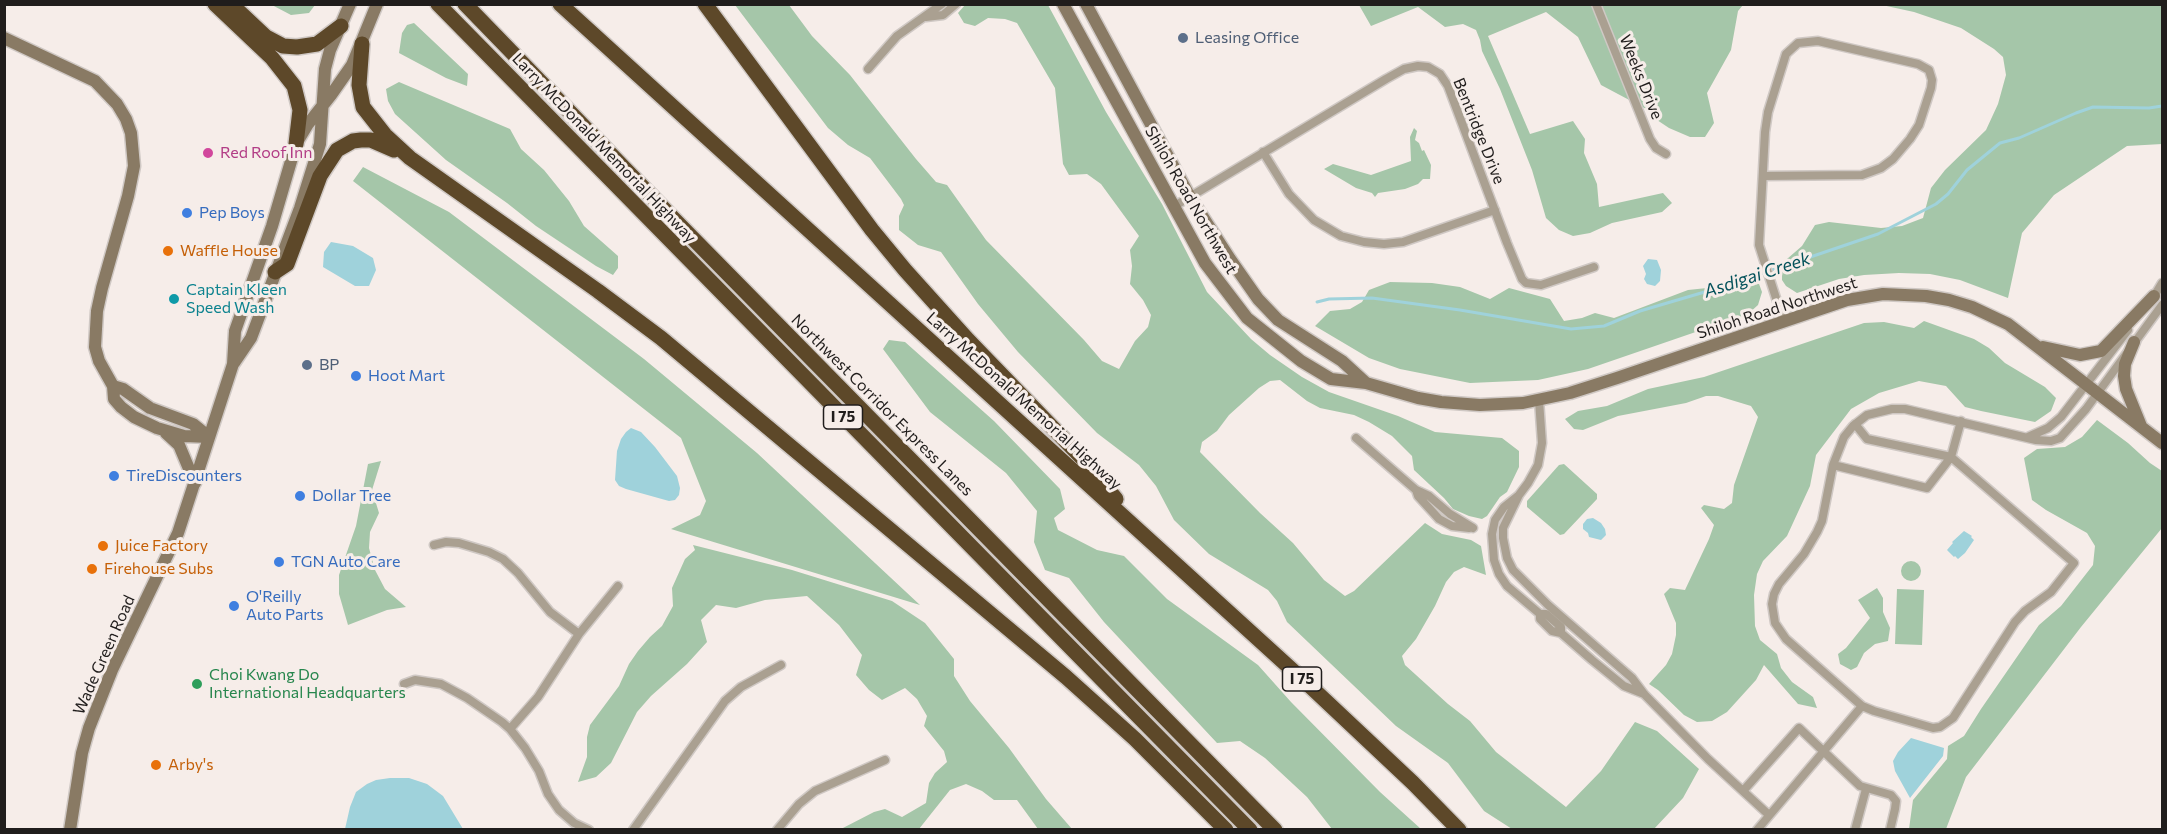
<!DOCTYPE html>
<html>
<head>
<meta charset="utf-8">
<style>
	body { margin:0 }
	#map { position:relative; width:2167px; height:834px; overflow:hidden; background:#f6ede9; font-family:Commissioner,sans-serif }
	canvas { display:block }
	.frame { position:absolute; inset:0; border:6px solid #201d1c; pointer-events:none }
</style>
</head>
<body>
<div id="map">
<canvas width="2167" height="834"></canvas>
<div class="frame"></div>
</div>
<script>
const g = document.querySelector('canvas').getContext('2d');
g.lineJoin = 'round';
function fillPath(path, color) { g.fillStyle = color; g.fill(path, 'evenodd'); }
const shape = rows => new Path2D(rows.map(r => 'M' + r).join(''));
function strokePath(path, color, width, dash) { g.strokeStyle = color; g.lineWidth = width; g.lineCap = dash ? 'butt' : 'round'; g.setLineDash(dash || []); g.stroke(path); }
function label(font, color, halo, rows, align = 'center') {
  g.font = font + ' Commissioner,sans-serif'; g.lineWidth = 6; g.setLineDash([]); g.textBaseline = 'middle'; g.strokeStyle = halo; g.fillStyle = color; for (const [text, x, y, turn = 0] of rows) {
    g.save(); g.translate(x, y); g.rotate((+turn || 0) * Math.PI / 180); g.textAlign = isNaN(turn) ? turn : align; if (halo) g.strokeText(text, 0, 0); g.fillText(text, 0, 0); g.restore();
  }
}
fillPath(shape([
	[272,5,315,5,309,13,291,15],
	[735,5,789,5,812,36,850,75,916,159,936,182,947,185,986,240,1084,340,1102,361,1119,369,1135,341,1148,327,1151,315,1143,300,1130,284,1132,266,1130,250,1139,236,1101,184,1087,174,1069,175,1063,164,1055,88,1017,23,1005,19,988,18,975,26,964,23,958,13,965,5,1048,5,1106,112,1162,204,1207,292,1251,339,1270,355,1302,377,1329,392,1398,416,1435,432,1502,438,1519,451,1519,467,1507,492,1500,497,1487,516,1482,519,1469,516,1453,509,1444,498,1414,470,1412,456,1392,436,1369,422,1354,415,1320,408,1307,401,1280,380,1270,381,1259,388,1229,415,1217,431,1202,442,1200,452,1260,513,1293,543,1324,580,1345,596,1354,591,1425,523,1442,534,1471,540,1481,546,1486,575,1464,567,1454,572,1446,582,1435,606,1416,639,1402,656,1405,665,1448,704,1470,721,1496,752,1566,807,1601,771,1635,722,1657,731,1699,769,1683,798,1654,829,1512,829,1484,811,1448,763,1396,726,1287,622,1277,601,1268,590,1209,554,1174,520,1156,486,1139,465,1097,433,1018,352,978,304,941,252,918,245,899,230,899,216,904,205,901,199,870,158,848,145,828,128],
	[1359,5,1743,5,1738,11,1731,50,1707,93,1714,123,1705,137,1690,137,1669,128,1657,120,1650,111,1601,85,1578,37,1546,12,1488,36,1530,134,1573,121,1585,139,1584,153,1597,184,1599,207,1663,193,1672,203,1662,212,1612,223,1590,233,1573,236,1559,230,1546,218,1532,170,1500,89,1482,51,1480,40,1476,30,1463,24,1445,27,1418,7,1371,26],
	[1882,5,2162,5,2162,144,2127,146,2054,195,2022,233,2008,298,1960,280,1930,274,1899,273,1864,275,1839,279,1797,293,1786,286,1782,280,1782,272,1787,259,1802,246,1815,225,1829,222,1881,228,1902,226,1923,218,1931,188,1945,170,1986,130,1998,104,2006,75,2003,57,1994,49,1961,28,1914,12],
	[414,23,468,74,467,86,446,78,399,53,402,33,407,25],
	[399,82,510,129,521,149,544,170,569,201,584,226,618,256,618,268,613,275,596,266,536,226,507,203,446,160,395,114,388,101,386,89],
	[1414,128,1417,131,1415,140,1419,143,1422,151,1424,150,1431,165,1430,179,1423,179,1418,184,1405,189,1378,193,1375,197,1372,193,1356,188,1324,169,1333,164,1371,175,1411,161,1410,137],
	[363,167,449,212,644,359,757,453,920,605,671,529,700,515,706,501,681,438,353,181],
	[1751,273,1755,273,1762,292,1758,305,1748,314,1588,369,1538,380,1470,383,1400,369,1369,358,1315,326,1330,311,1350,309,1362,302,1369,290,1390,282,1432,283,1460,287,1490,299,1509,288,1550,299,1564,321,1582,318,1595,313,1614,318,1688,290,1707,288],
	[1924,321,1974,339,1989,348,2005,363,2045,387,2056,398,2051,411,2035,422,1981,411,1965,407,1946,386,1919,381,1879,393,1851,409,1816,455,1810,486,1787,536,1763,561,1757,574,1754,595,1755,626,1760,640,1777,654,1781,668,1792,682,1813,697,1817,708,1798,704,1764,665,1756,680,1727,712,1712,721,1697,722,1684,715,1658,690,1649,684,1666,665,1672,654,1676,635,1676,623,1664,594,1670,588,1685,590,1709,539,1714,525,1701,508,1704,505,1724,509,1732,503,1734,485,1758,417,1751,406,1718,396,1706,396,1686,403,1618,416,1583,430,1574,429,1565,419,1578,411,1607,406,1648,389,1704,377,1864,323,1884,322,1914,328],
	[889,340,905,342,994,421,1060,489,1065,509,1054,518,1058,530,1097,550,1124,556,1167,599,1258,665,1291,702,1380,792,1421,829,1332,829,1307,797,1265,758,1240,741,1217,743,1104,622,1069,578,1045,570,1034,542,1037,511,1006,473,930,412,883,349],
	[2097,420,2128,443,2150,463,2162,471,2162,528,2081,627,1966,777,1946,829,1909,829,1913,800,1947,759,1948,746,1964,736,1981,709,2039,625,2061,606,2093,565,2095,546,2087,533,2046,510,2032,500,2024,458,2037,449,2065,447,2082,437],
	[381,461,372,490,379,513,370,532,369,548,375,570,385,589,406,607,387,610,348,625,339,594,339,575,356,526,368,464],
	[1564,464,1597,494,1597,499,1564,534,1560,535,1527,507,1527,501,1559,465],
	[693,545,792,570,892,601,925,623,954,659,954,676,970,701,1009,748,1046,799,1072,829,1038,829,1017,800,994,800,982,791,966,784,950,790,919,829,841,829,874,812,885,809,902,817,926,803,929,783,935,773,947,762,944,751,924,726,927,716,917,699,905,688,882,700,869,690,856,675,862,655,839,625,807,596,765,600,736,608,716,605,701,620,707,642,687,664,651,696,637,712,611,763,596,777,578,782,587,757,587,737,590,725,619,686,629,664,638,651,650,637,662,626,673,606,672,588,685,559,695,550],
	'1901 571a10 10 0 1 1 20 0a10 10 0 1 1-20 0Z',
	[1877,588,1883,598,1883,612,1890,628,1888,641,1875,644,1864,653,1857,667,1851,670,1840,664,1838,654,1846,648,1870,618,1858,600],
	[1897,589,1924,590,1922,645,1895,644]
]), '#a5c6a9');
fillPath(shape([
	[331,242,353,246,373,258,376,270,369,286,355,286,323,267,324,252],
	[1648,259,1657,260,1661,270,1660,281,1655,286,1647,284,1644,279,1646,274,1643,266],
	[631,428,641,432,655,447,677,476,680,488,679,495,675,500,669,501,626,489,619,486,615,480,617,451,621,439,626,432],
	[1593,518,1601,523,1605,529,1606,535,1601,540,1589,537,1588,533,1583,529,1583,524,1587,519],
	[1964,531,1972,536,1971,537,1974,540,1965,553,1958,559,1955,556,1954,557,1947,550,1953,543,1952,542],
	[1911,738,1944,748,1943,756,1910,798,1895,771,1893,761,1898,752],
	[390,778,409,778,427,784,443,796,463,829,345,829,350,807,356,792,367,784,376,780]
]), '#9fd2db');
strokePath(shape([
	[1317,302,1329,299,1372,298,1460,310,1571,329,1604,326,1640,311,1725,286,1878,234,1936,204,1948,194,1967,170,2000,143,2019,138,2076,113,2093,107,2149,108,2162,106]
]), '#9fd2db', 3);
const street = shape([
	[1596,4,1650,139,1656,148,1666,154],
	[926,17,943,15,956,4],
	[868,69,897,36,942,4],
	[1263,152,1289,194,1314,220,1341,236,1364,242,1384,244,1403,242,1495,210],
	[1763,176,1862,175,1881,168,1893,159,1910,139,1919,125,1931,88,1932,80,1929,70,1918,64,1818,41,1798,43,1786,54,1768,112,1765,132,1759,245,1783,320],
	[1173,207,1386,79,1404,69,1418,66,1428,67,1440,74,1448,86,1507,243,1522,279,1526,283,1541,285,1594,267],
	[2153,298,2162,283],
	[1539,400,1542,443,1538,465,1528,483,1519,495,1504,507,1495,520,1492,534,1494,560,1499,574,1507,586,1540,614,1546,614,1561,627,1561,633,1592,660,1624,686,1644,694],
	[1855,424,1867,439,1951,457,2074,563,2051,592,2025,611,2015,622,1953,718,1940,727,1933,728,1874,711,1862,706,1786,639,1775,623,1772,604,1774,594,1779,584,1804,554,1817,532,1822,521,1833,465,1844,437,1853,426,1867,415,1892,409,1905,409,2036,440,2051,441,2060,438,2086,409,2162,305],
	[2028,437,2048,428,2061,417,2128,330],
	[1356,438,1416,490,1429,496,1450,514,1473,528],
	[1833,465,1927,488,1951,457,1961,421],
	[1416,490,1418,496,1439,519,1452,526,1469,528],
	[1519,495,1503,528,1503,538,1507,558,1513,570,1548,605,1632,678,1644,694,1708,759,1769,815],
	[434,545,446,542,459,543,489,552,503,559,518,573,550,612,579,634],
	[1540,614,1540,619,1552,631,1561,633],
	[404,684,415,680,441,684,467,698,502,722,510,729,525,748,539,771,548,794,559,810,574,823,589,830],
	[510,729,538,697,579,634,618,586],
	[1743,791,1799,728,1860,786,1891,795,1896,801,1895,809,1890,830],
	[633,830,725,701,741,687,781,665],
	[777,830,799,804,815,791,885,760],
	[1757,830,1862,706],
	[1855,830,1866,789]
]);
const secondary = shape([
	[1063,4,1205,263,1247,318,1301,361,1331,379,1366,383,1418,398,1441,402,1480,405,1523,403,1570,393,1617,378,1847,300,1883,294,1926,296,1949,300,1972,307,2008,324,2162,443],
	[1086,4,1190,197,1230,259,1258,299,1278,320,1342,361,1366,383],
	[4,38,95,81,117,104,126,119,131,133,134,166,128,196,102,288,97,311,95,347,99,361,113,386,114,399,121,407,134,417,157,428,184,436,209,437],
	[2134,342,2125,364,2124,376,2126,389,2141,426],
	[2043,347,2080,355,2101,351,2154,296],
	[234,363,251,338,300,208,320,144,325,69,330,50,350,4],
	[113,386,123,389,150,408,193,424,209,437],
	[166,433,179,445,195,483],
	[70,830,82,753,89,728,112,670,178,533,233,364,235,331,272,226,296,144,308,124,331,95,352,65,377,4]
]);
const highway = shape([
	[215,4,272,58,294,86,300,110,296,144],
	[231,4,266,37,283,46,297,47,317,44,341,26],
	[438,4,1250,830],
	[465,4,663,208,1275,830],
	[560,4,1312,688,1413,783,1459,830],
	[705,4,872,230,905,270,968,340,1084,460,1116,499],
	[362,44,359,85,363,107,385,135,410,158,598,291,661,338,1066,677,1135,739,1226,830],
	[275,272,287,264,320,176,337,150,353,141,361,140,371,140,394,150]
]);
strokePath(street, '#cfc8c4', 11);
strokePath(secondary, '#cfc8c4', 15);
strokePath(highway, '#cfc8c4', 18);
strokePath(street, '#aaa091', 8);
strokePath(secondary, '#897a64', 12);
strokePath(highway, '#5d4829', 15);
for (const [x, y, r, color] of [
	[1183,38,6,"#5c6f8a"],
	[208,153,6,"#d1479c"],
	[187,213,6,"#3f7fe0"],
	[168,251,6,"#e8710a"],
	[174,299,6,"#0f9aa8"],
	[307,365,6,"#5c6f8a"],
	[356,376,6,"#3f7fe0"],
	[114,476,6,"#3f7fe0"],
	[300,496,6,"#3f7fe0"],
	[103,546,6,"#e8710a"],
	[279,562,6,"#3f7fe0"],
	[92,569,6,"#e8710a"],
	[234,606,6,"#3f7fe0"],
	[197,684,6,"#2e9e5b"],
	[156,765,6,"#e8710a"]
]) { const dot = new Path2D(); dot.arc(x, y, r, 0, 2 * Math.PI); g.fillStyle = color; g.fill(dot); strokePath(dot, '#f6ede9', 2); }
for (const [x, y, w] of [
	[843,417,39],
	[1302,679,39]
]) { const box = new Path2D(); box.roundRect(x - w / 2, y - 12, w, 24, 4.5); g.fillStyle = '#f6ede9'; g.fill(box); strokePath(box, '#201d1c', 1.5); }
label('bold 15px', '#201d1c', null, [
	["I 75",843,417],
	["I 75",1302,679]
]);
label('16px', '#4e5e75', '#f6ede9', [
	["Leasing Office",1195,38],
	["BP",319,365]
], 'left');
label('16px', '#201d1c', '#f6ede9', [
	["Weeks Drive",1641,77,68],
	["Bentridge Drive",1479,131,68],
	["Larry McDonald Memorial Highway",604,148,46],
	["Shiloh Road Northwest",1191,200,60],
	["Shiloh Road Northwest",1777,308,-18],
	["Larry McDonald Memorial Highway",1024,401,42],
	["Northwest Corridor Express Lanes",882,405,45],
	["Wade Green Road",104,655,-66]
]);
label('16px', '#b23c85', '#f6ede9', [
	["Red Roof Inn",220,153]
], 'left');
label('16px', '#366cbe', '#f6ede9', [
	["Pep Boys",199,213],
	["Hoot Mart",368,376],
	["TireDiscounters",126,476],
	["Dollar Tree",312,496],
	["TGN Auto Care",291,562],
	["O'Reilly",246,597],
	["Auto Parts",246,615]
], 'left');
label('16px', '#c56008', '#f6ede9', [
	["Waffle House",180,251],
	["Juice Factory",115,546],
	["Firehouse Subs",104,569],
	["Arby's",168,765]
], 'left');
label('16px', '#0d838f', '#f6ede9', [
	["Captain Kleen",186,290],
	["Speed Wash",186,308]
], 'left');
label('16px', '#27864d', '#f6ede9', [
	["Choi Kwang Do",209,675],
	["International Headquarters",209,693]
], 'left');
label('italic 18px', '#03515a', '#f6ede9', [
	["Asdigai Creek",1757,275,-18]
]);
</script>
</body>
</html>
